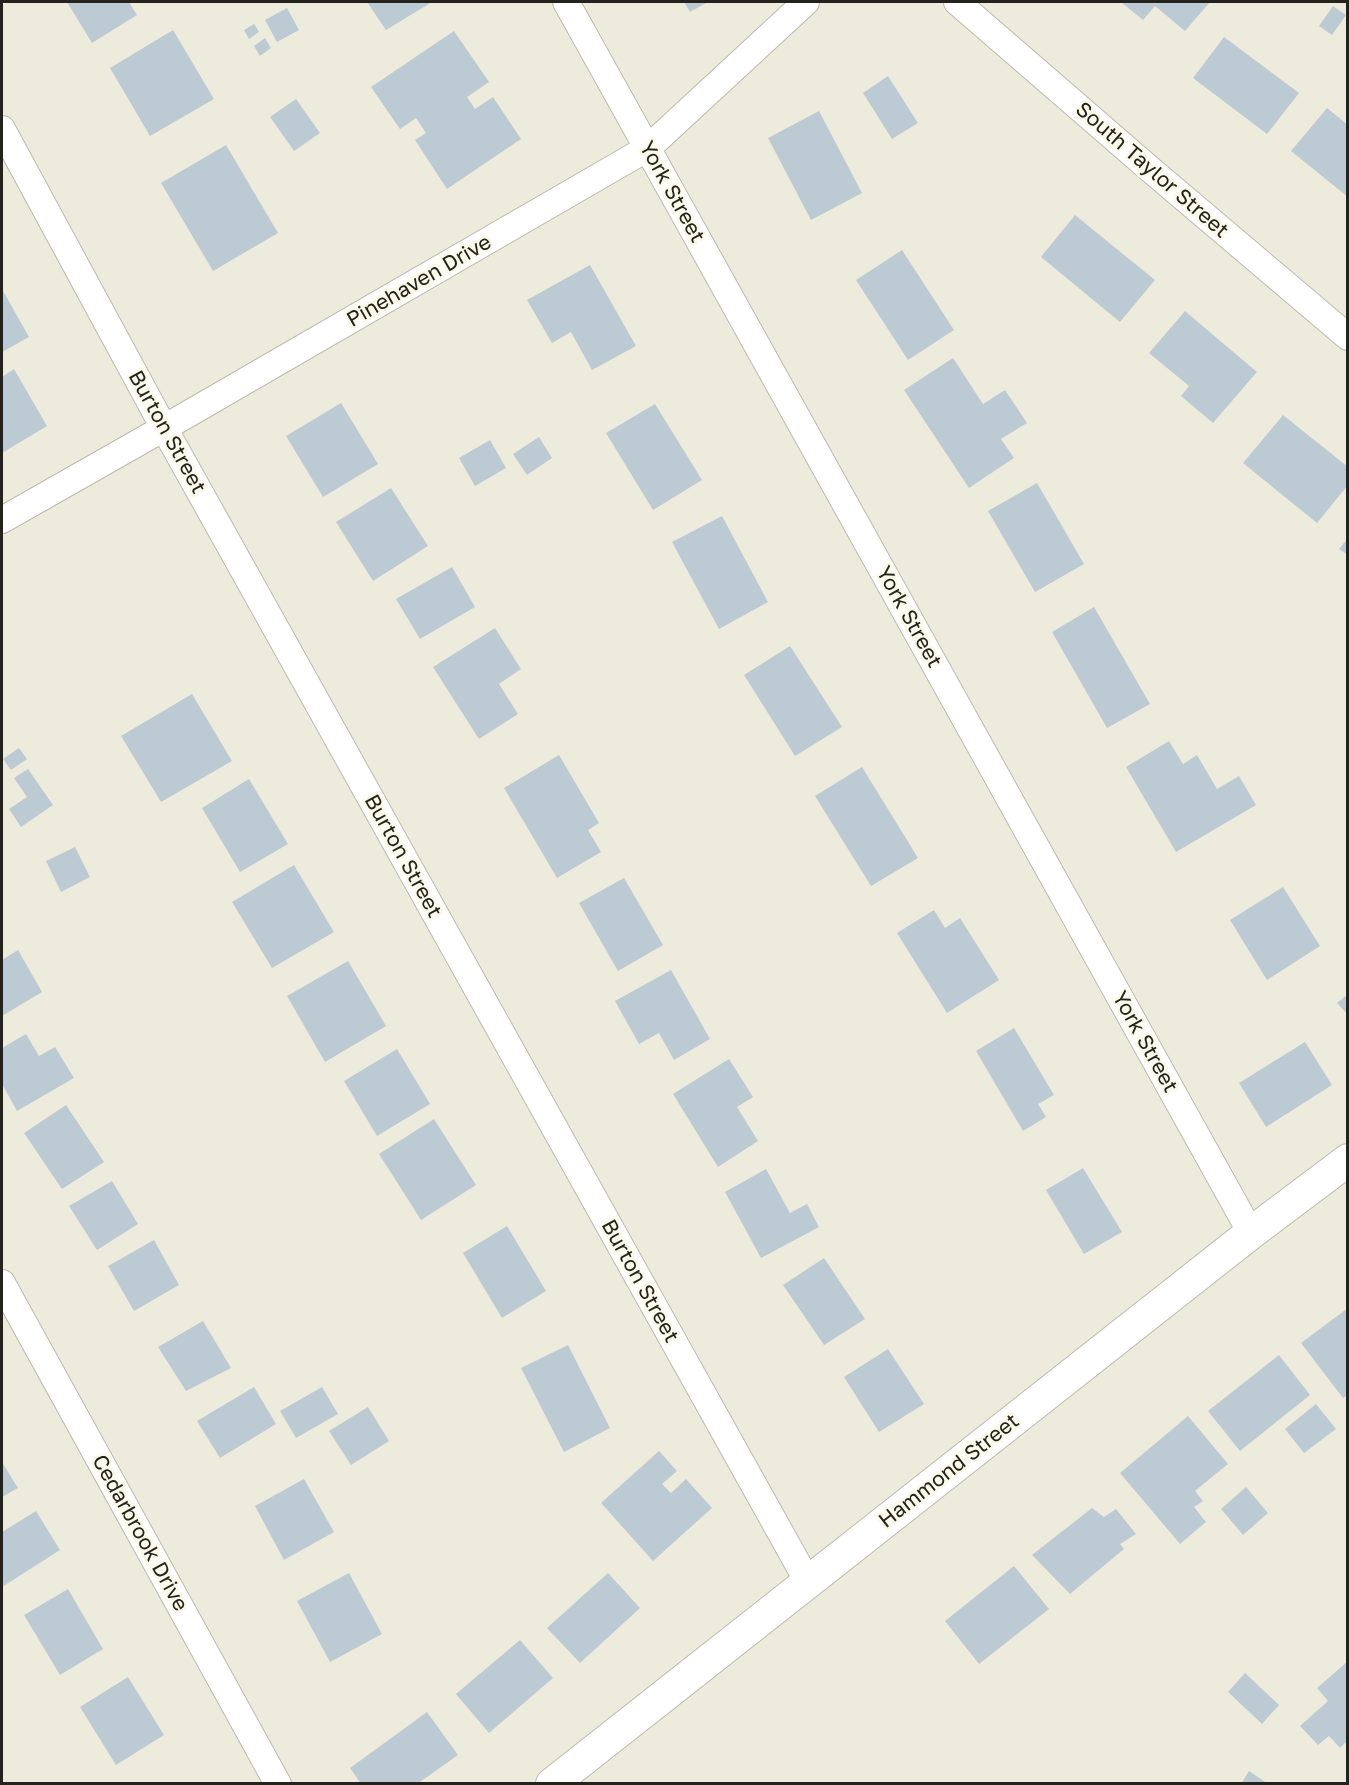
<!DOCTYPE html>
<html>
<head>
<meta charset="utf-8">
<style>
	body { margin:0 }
	#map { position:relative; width:1349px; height:1785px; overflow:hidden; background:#edecdc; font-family:"Golos Text",sans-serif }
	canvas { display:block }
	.frame { position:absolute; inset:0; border:3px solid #23221d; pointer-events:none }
</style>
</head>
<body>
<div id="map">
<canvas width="1349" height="1785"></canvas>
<div class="frame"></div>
</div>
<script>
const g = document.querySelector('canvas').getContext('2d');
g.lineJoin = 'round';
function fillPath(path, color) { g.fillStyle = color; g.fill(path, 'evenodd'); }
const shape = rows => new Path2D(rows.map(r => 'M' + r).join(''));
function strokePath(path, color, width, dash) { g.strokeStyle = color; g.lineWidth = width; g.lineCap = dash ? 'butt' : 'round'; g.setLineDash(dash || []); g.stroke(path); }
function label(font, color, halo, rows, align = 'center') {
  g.font = font + ' "Golos Text",sans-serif'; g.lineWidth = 6; g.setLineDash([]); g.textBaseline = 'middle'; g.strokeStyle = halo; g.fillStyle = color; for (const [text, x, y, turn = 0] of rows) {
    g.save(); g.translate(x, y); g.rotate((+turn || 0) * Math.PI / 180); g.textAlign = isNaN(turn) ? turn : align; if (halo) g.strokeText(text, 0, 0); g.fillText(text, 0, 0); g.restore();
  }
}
fillPath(shape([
	[67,2,129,2,137,15,92,43],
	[367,2,432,2,386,30],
	[684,2,708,2,690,12],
	[1121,2,1210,2,1185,31,1155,6,1143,20],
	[1333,6,1346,15,1332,35,1319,26],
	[287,8,299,30,277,42,265,20],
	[254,24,259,32,249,39,244,30],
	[173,30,214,99,150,136,110,68],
	[454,31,489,82,467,97,475,109,493,97,521,139,447,189,415,140,426,133,416,118,400,129,371,87],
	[1224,37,1299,93,1267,134,1193,78],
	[265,38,271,48,260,56,254,46],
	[888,76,918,123,892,139,863,93],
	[296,99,320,133,294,151,270,117],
	[1327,108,1348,125,1348,197,1291,151],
	[819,111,862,193,811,220,768,138],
	[226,145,278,233,213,271,161,183],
	[1075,215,1155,280,1120,322,1041,257],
	[902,250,954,330,908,360,856,280],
	[590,265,636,346,592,370,571,332,552,343,527,300],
	[2,289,29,337,2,352],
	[1185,311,1257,372,1213,423,1181,396,1189,386,1149,353],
	[953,358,983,404,1005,390,1027,423,1001,439,1014,458,969,488,904,390],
	[14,369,47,426,2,453,2,377],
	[341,403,378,464,323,497,286,436],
	[655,404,702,480,653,510,606,433],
	[1283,415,1348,467,1348,485,1317,523,1243,463],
	[539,437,552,458,527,475,513,454],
	[490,440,506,468,475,486,459,458],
	[1037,483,1084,564,1035,592,988,511],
	[391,488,428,546,373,581,336,522],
	[722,516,768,602,719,629,672,542],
	[1348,538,1348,555,1339,549],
	[452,567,475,607,420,639,396,599],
	[1094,607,1150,704,1107,728,1052,632],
	[495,628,521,669,499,684,518,714,479,739,433,667],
	[790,646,842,727,795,756,744,675],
	[192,694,232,761,161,802,121,736],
	[1169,741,1183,764,1197,755,1217,789,1239,776,1256,805,1176,852,1126,767],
	[19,748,27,759,11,770,3,759],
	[559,755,599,823,588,830,601,852,557,878,504,788],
	[862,767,918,858,871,886,815,796],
	[28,769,53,805,21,827,9,809,27,797,14,778],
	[249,779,288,844,240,872,202,808],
	[75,847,90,877,61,892,46,861],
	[294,865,334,932,272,968,232,902],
	[624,878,663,945,618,971,579,903],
	[1283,887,1320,946,1267,980,1230,920],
	[934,910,945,928,960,918,999,980,947,1013,897,933],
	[18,950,42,992,2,1016,2,960],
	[348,961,386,1026,325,1062,287,996],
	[671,970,710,1039,674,1060,659,1033,639,1044,615,1001],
	[1348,994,1348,1015,1337,1003],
	[1014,1028,1054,1095,1038,1104,1046,1117,1023,1131,976,1051],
	[26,1034,39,1056,55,1047,74,1078,17,1111,2,1084,2,1048],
	[1305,1042,1332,1085,1266,1127,1239,1083],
	[397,1049,430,1104,377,1136,344,1081],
	[729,1059,753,1097,737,1107,758,1141,718,1167,673,1094],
	[66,1105,104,1162,62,1189,24,1133],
	[434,1119,476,1185,421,1220,379,1154],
	[1083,1168,1122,1232,1084,1254,1046,1190],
	[766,1169,790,1213,807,1204,819,1227,761,1258,725,1192],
	[112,1181,138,1224,97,1250,69,1206],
	[507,1226,546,1291,502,1318,463,1253],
	[154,1240,179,1285,134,1311,108,1266],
	[824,1258,865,1319,824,1345,783,1285],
	[1348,1308,1348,1395,1343,1398,1301,1343],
	[203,1321,231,1368,186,1391,158,1347],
	[568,1345,610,1428,564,1452,521,1368],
	[888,1349,924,1404,879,1432,844,1377],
	[1279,1355,1310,1395,1240,1451,1208,1411],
	[254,1387,276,1424,220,1458,197,1421],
	[322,1387,338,1414,296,1438,280,1411],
	[1316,1404,1336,1429,1304,1453,1285,1429],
	[368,1407,389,1441,351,1465,329,1431],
	[1188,1416,1228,1464,1195,1491,1203,1501,1194,1507,1206,1522,1180,1544,1120,1473],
	[659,1451,677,1471,662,1484,671,1493,686,1479,712,1508,653,1561,601,1503],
	[2,1462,18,1488,2,1497],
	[304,1479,334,1532,284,1560,255,1506],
	[1246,1487,1268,1513,1243,1535,1221,1509],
	[1092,1508,1104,1517,1116,1509,1136,1534,1120,1544,1124,1549,1070,1594,1032,1555],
	[36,1511,60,1550,2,1587,2,1532],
	[1014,1566,1049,1609,979,1664,945,1621],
	[349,1573,382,1634,330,1662,297,1601],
	[608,1573,640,1608,580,1663,547,1628],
	[68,1589,103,1649,60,1675,24,1615],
	[520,1640,553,1678,489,1733,456,1694],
	[1348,1661,1348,1740,1340,1748,1329,1736,1318,1745,1300,1726,1328,1701,1317,1688],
	[1245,1673,1279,1705,1262,1724,1228,1692],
	[128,1677,164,1735,116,1765,80,1707],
	[427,1712,458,1755,417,1784,361,1784,350,1768],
	[1249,1771,1268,1784,1241,1784]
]), '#bccad4');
const minor = shape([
	[566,2,1251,1233],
	[957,2,1151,170,1348,337],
	[2,129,164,428,808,1582],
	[2,520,164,428,648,148,806,2],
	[2,1283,278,1784]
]);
const tertiary = shape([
	[552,1784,1251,1233,1348,1160]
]);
strokePath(minor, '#bcbaab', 28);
strokePath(tertiary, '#bcbaab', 34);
strokePath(minor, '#fff', 26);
strokePath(tertiary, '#fff', 32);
label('21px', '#23221d', '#fbf9e9', [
	["South Taylor Street",1152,170,41],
	["York Street",672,192,61],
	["Pinehaven Drive",419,281,-30],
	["Burton Street",167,432,61],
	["York Street",909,617,61],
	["Burton Street",403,856,61],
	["York Street",1145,1042,61],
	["Burton Street",640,1281,61],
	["Hammond Street",949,1471,-38],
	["Cedarbrook Drive",140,1533,61]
]);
</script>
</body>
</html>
